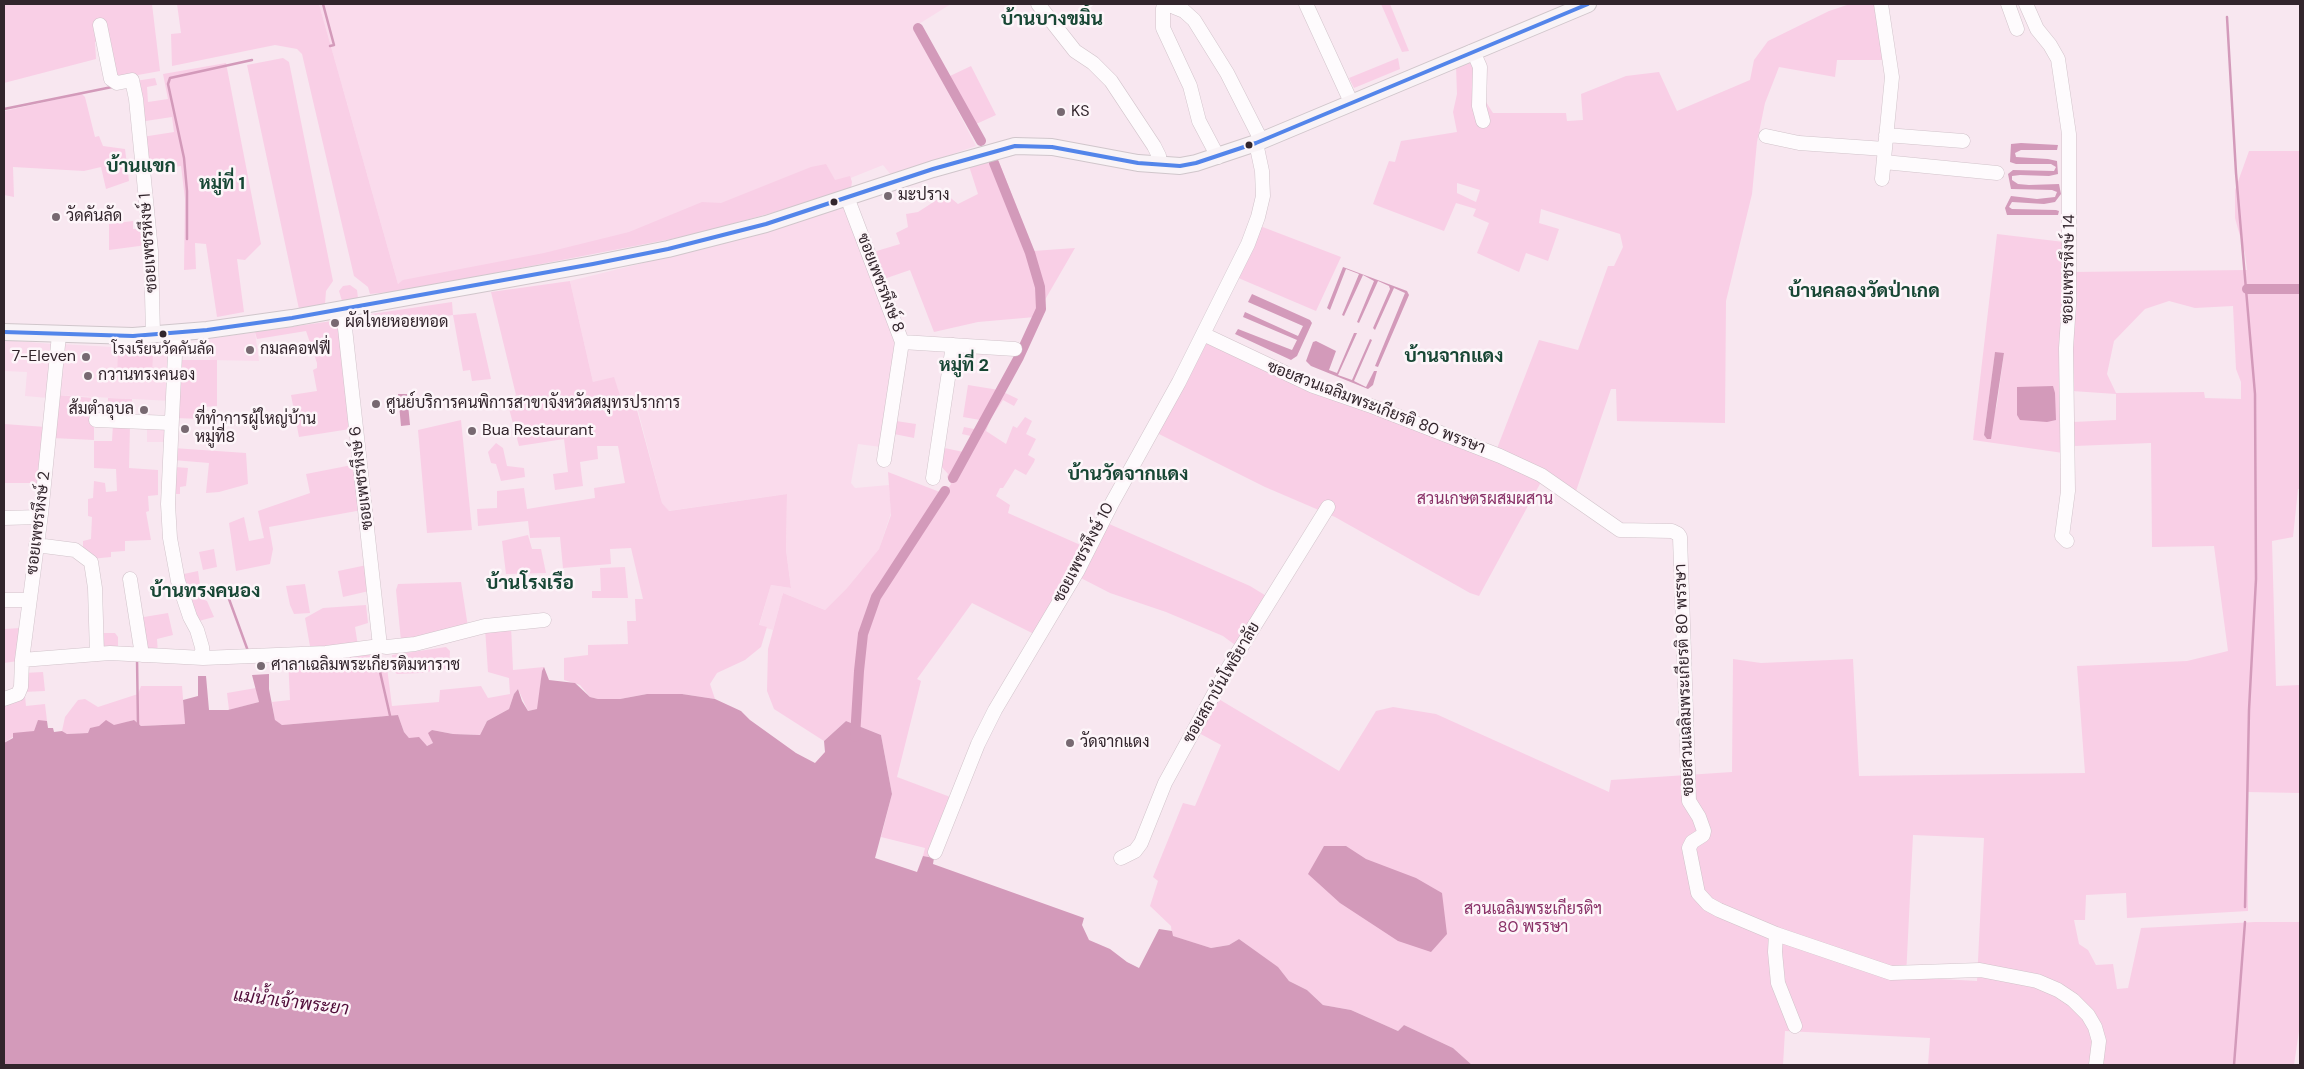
<!DOCTYPE html>
<html>
<head>
<meta charset="utf-8">
<style>
	body { margin:0 }
	#map { position:relative; width:2304px; height:1069px; overflow:hidden; background:#f8e7f0; font-family:"DM Sans",sans-serif }
	canvas { display:block }
	.frame { position:absolute; inset:0; border:5px solid #32252c; pointer-events:none }
</style>
</head>
<body>
<div id="map">
<canvas width="2304" height="1069"></canvas>
<div class="frame"></div>
</div>
<script>
const g = document.querySelector('canvas').getContext('2d');
g.lineJoin = 'round';
function fillPath(path, color) { g.fillStyle = color; g.fill(path, 'evenodd'); }
const shape = rows => new Path2D(rows.map(r => 'M' + r).join(''));
function strokePath(path, color, width, dash) { g.strokeStyle = color; g.lineWidth = width; g.lineCap = dash ? 'butt' : 'round'; g.setLineDash(dash || []); g.stroke(path); }
function label(font, color, halo, rows, align = 'center') {
  g.font = font + ' "DM Sans",Sarabun,sans-serif'; g.lineWidth = 5; g.setLineDash([]); g.textBaseline = 'middle'; g.strokeStyle = halo; g.fillStyle = color; for (const [text, x, y, turn = 0] of rows) {
    g.save(); g.translate(x, y); g.rotate((+turn || 0) * Math.PI / 180); g.textAlign = isNaN(turn) ? turn : align; if (halo) g.strokeText(text, 0, 0); g.fillText(text, 0, 0); g.restore();
  }
}
fillPath(shape([
	[319,4,951,4,914,27,976,146,891,175,883,165,843,181,648,238,398,284],
	[846,207,899,346,881,447,858,444,851,483,855,488,889,485,891,513,879,549,847,588,825,610,783,593,773,630,759,626,771,585,791,588,786,550,787,494,668,511,662,503,635,399,622,402,593,382,570,281,716,245],
	[255,332,259,361,210,360,208,339],
	[4,340,52,344,48,398,25,396,27,372,4,371],
	[173,342,171,401,56,395,61,344,112,347],
	[147,425,168,426,168,442,147,442]
]), '#fadbec');
fillPath(shape([
	[4,4,152,4,160,71,116,79,106,40,95,42,96,59,4,83],
	[177,4,319,4,398,284,403,280,544,253,629,232,702,202,721,203,811,167,826,164,835,180,850,176,852,182,851,188,782,210,692,235,401,291,370,294,368,287,354,276,302,54,297,49,275,45,172,66,171,34,181,33],
	[1381,4,1390,4,1409,51,1402,52],
	[1850,4,1876,4,1885,60,1837,60,1835,77,1779,67,1765,103,1757,142,1752,194,1726,301,1725,423,1617,421,1616,389,1611,389,1575,494,1496,451,1539,340,1578,350,1608,266,1614,266,1623,247,1620,234,1541,209,1539,223,1559,229,1548,261,1526,253,1519,272,1477,253,1489,223,1473,216,1476,209,1456,203,1444,231,1373,204,1389,161,1395,162,1401,141,1457,132,1453,112,1457,94,1456,66,1481,55,1486,102,1493,113,1566,113,1567,121,1583,120,1581,94,1626,76,1659,72,1677,111,1750,80,1754,60,1768,41,1829,11],
	[1457,183,1480,190,1476,202,1457,193],
	[283,58,289,62,333,281,326,291,325,304,299,309,247,65],
	[1398,58,1400,69,1354,88,1349,78],
	[226,63,261,244,245,260,237,259,244,312,217,317,206,244,195,243,196,269,184,270,185,199,181,166,145,171,142,137,174,132,172,117,139,122,135,81,155,78,157,85,147,87,148,102,168,99,163,74],
	[971,66,996,115,974,125,950,76],
	[82,94,85,97,95,137,99,136,103,146,125,149,129,181,106,189,101,167,84,171,13,167,14,197,4,195,4,111],
	[2249,151,2300,151,2300,489,2298,489,2293,537,2272,541,2276,686,2300,685,2300,793,2247,792,2248,911,2127,918,2126,893,2086,895,2085,920,2074,920,2079,944,2088,950,2096,965,2113,964,2117,989,2128,988,2141,928,2255,922,2300,922,2300,1024,2294,1065,1928,1065,1930,1038,1785,1031,1783,1065,1472,1065,1453,1048,1404,1025,1398,1031,1351,1010,1323,1005,1307,990,1289,981,1277,967,1239,939,1229,945,1211,948,1172,936,1171,926,1150,906,1158,881,1153,877,1183,803,1195,806,1221,745,1197,732,1217,698,1339,771,1376,711,1393,707,1436,714,1609,792,1611,780,1732,772,1733,659,1761,663,1853,659,1859,776,2085,773,2077,666,2187,661,2228,651,2214,546,2152,547,2151,443,2074,446,2073,422,2116,420,2116,394,2072,391,2072,272,2247,270,2245,254,2235,218,2235,190],
	[2169,301,2195,308,2233,306,2236,369,2241,382,2241,399,2205,398,2204,392,2116,393,2107,374,2114,341,2145,309],
	[1913,835,1984,838,1977,981,1906,977],
	[998,159,1033,251,1075,248,1035,317,978,322,934,332,910,270,881,280,870,253,900,244,896,233,908,227,906,214,918,212,946,194,958,204,978,194,969,166],
	[133,221,133,229,147,229,147,245,109,250,109,224],
	[1260,226,1341,257,1316,311,1236,277],
	[1997,234,2064,242,2063,453,1973,440],
	[1995,353,2004,353,1997,404,1988,439,1984,435],
	[570,281,593,382,614,377,622,402,634,399,662,503,669,511,787,494,786,550,791,588,771,585,759,625,767,627,761,647,745,660,717,673,710,684,715,699,682,694,647,694,620,699,598,699,590,697,580,685,564,680,564,658,588,655,588,645,628,644,627,621,636,621,635,599,643,599,631,548,610,549,611,564,563,568,560,537,530,538,528,521,478,526,477,509,497,508,497,491,524,488,527,509,595,498,594,488,625,483,618,446,597,446,598,459,580,462,583,486,555,490,553,474,568,472,564,439,519,446,507,401,516,395,491,292],
	[350,285,357,290,358,298,342,301,339,291,343,286],
	[452,302,453,315,476,313,491,379,472,381,470,370,463,371,453,315,352,329,351,317],
	[339,320,350,429,299,437,291,395,317,391,313,370,317,368,317,363,306,331,257,339,255,332],
	[1205,340,1466,446,1541,482,1479,596,1470,593,1335,517,1265,487,1157,433],
	[118,352,153,353,152,376,117,376],
	[178,360,217,360,217,406,203,407,202,419,175,418],
	[968,385,999,390,1018,399,1014,406,1003,400,991,418,986,431,1006,444,1013,426,1017,428,1025,417,1032,421,1026,434,1036,439,1028,455,1035,459,1034,462,1026,475,1015,469,1003,488,1000,488,996,496,1010,505,1008,513,1085,547,1034,634,972,603,917,679,921,681,897,777,953,798,934,858,923,856,925,848,881,837,892,794,881,735,846,721,824,741,774,709,767,691,768,649,783,593,825,610,847,588,879,549,891,515,888,472,945,494,951,484,947,477,948,474,939,464,940,447,968,453,975,437,962,434,964,427,979,430,980,420,963,417],
	[56,395,94,398,94,440,52,438],
	[108,398,132,399,131,420,107,419],
	[461,420,472,530,427,533,418,430],
	[896,421,916,424,914,438,894,434],
	[4,424,46,427,38,483,4,483],
	[113,424,130,425,129,468,158,470,158,495,148,496,149,511,146,512,151,540,125,541,125,551,111,552,111,557,91,559,83,549,83,541,91,539,92,517,88,516,88,499,93,498,94,481,105,483,106,492,117,491,116,469,94,468,94,441,112,441],
	[496,443,503,448,507,466,524,468,525,477,501,481,496,464,491,463,488,452],
	[173,448,246,453,248,484,219,492,206,493,209,463,173,460],
	[357,464,362,510,269,527,273,549,270,564,236,571,229,523,244,517,249,541,264,538,258,511,310,493,306,474],
	[175,467,188,468,186,486,180,487,180,494,173,494],
	[1107,523,1250,586,1268,597,1235,645,1223,636,1166,612,1110,593,1075,575],
	[528,535,532,549,541,549,546,573,506,574,502,541],
	[214,549,217,567,203,570,199,552],
	[367,565,369,591,343,597,338,571],
	[625,567,628,598,592,598,592,591,601,591,600,568],
	[198,571,202,599,207,601,214,617,195,622,179,575],
	[461,582,468,627,401,641,396,590,398,584],
	[305,584,310,613,294,614,290,605,286,586],
	[366,605,368,623,355,627,358,646,311,652,305,618,323,608],
	[168,613,173,635,157,639,158,654,143,653,138,618],
	[511,626,513,670,544,667,542,671,538,709,528,711,518,689,514,694,509,709,487,721,480,735,453,734,432,730,431,736,433,743,427,746,409,738,404,732,398,715,282,725,275,721,272,702,290,700,288,658,370,651,372,662,386,660,392,706,439,702,440,690,481,686,488,698,510,694,509,678,488,672,485,628],
	[21,628,18,661,4,663,4,629],
	[99,633,115,633,118,637,118,651,99,652],
	[446,647,450,651,449,668,421,673,397,674,393,671,392,655],
	[43,672,45,691,23,692,23,673],
	[141,686,182,686,185,724,141,726,133,720,119,725,90,728,88,733,67,734,62,731,65,717,78,700,85,699,98,707,138,694],
	[256,688,259,702,229,710,227,693],
	[25,696,26,706,45,704,47,721,38,721,34,731,13,737,4,743,4,701,12,701]
]), '#f9cfe6');
fillPath(shape([
	[2021,143,2058,145,2057,150,2021,150,2015,153,2016,157,2048,159,2057,161,2058,174,2049,176,2020,175,2012,176,2012,180,2018,184,2029,185,2059,184,2061,194,2055,202,2044,204,2012,202,2009,207,2012,209,2056,210,2059,211,2058,215,2007,215,2005,208,2011,196,2037,199,2055,197,2057,192,2052,190,2011,189,2008,174,2013,170,2054,171,2056,167,2051,164,2016,164,2010,162,2011,144],
	[1343,267,1407,291,1409,295,1378,367,1375,366,1405,293,1394,288,1375,330,1373,328,1390,289,1389,286,1378,281,1359,323,1357,322,1374,281,1363,275,1344,316,1342,315,1359,274,1346,269,1330,310,1327,308],
	[1252,294,1310,320,1312,323,1297,356,1291,360,1235,334,1238,329,1292,350,1297,340,1243,317,1245,312,1298,336,1303,326,1248,302],
	[1354,333,1357,333,1338,375,1352,380,1370,339,1372,340,1354,381,1366,387,1374,371,1377,371,1373,385,1368,389,1311,366,1306,361,1313,342,1316,341,1336,351,1329,370,1337,373],
	[1995,352,2004,353,1991,439,1987,439,1984,435],
	[2053,386,2055,393,2056,420,2047,422,2020,420,2017,415,2017,387],
	[398,394,407,394,410,425,401,426],
	[544,667,549,680,575,683,590,697,598,699,620,699,647,694,682,694,715,699,741,711,750,720,796,753,815,763,825,752,824,741,846,721,881,735,892,794,875,858,917,872,923,856,934,858,933,864,1084,918,1082,925,1089,940,1110,949,1127,962,1139,968,1159,929,1172,931,1173,936,1211,948,1229,945,1239,939,1278,967,1289,981,1307,990,1323,1005,1351,1010,1398,1031,1404,1025,1453,1048,1472,1065,4,1065,4,743,13,738,13,733,34,731,38,720,47,721,48,728,53,728,54,732,62,731,67,734,88,733,90,728,99,726,106,720,114,725,134,720,141,726,185,724,183,700,198,696,198,676,206,676,209,710,228,710,259,702,252,675,269,674,269,689,275,720,282,725,398,715,404,732,409,738,419,737,427,746,433,743,428,733,432,730,453,734,480,735,487,721,509,709,514,694,518,689,522,701,528,711,537,709,542,671],
	[1324,846,1346,846,1366,859,1416,878,1442,893,1447,934,1431,952,1398,941,1340,903,1308,874]
]), '#d39aba');
strokePath(shape([
	[323,4,334,45,330,46],
	[2227,17,2236,173,2255,394,2256,579,2249,710,2245,907],
	[4,109,112,87],
	[187,239,187,191,184,158,168,84,170,78,252,60],
	[229,599,248,651],
	[137,658,138,725],
	[378,663,391,720],
	[2234,1065,2245,922]
]), '#d39aba', 2.5);
strokePath(shape([
	[918,28,981,141],
	[2247,289,2300,289],
	[953,478,1019,357,1041,309,1040,287,1030,253,994,163],
	[855,737,859,671,863,634,876,597,945,491]
]), '#d39aba', 10);
const minor = shape([
	[1038,4,1075,51,1093,63,1111,81,1154,146,1159,156,1160,164],
	[1306,4,1351,102],
	[1881,4,1892,77,1882,179],
	[2008,4,2017,29],
	[2026,4,2037,29,2050,45,2058,59,2069,134,2069,304,2066,348,2068,491,2062,536,2067,541],
	[100,25,111,79,117,83,132,80,136,99,151,251,153,335],
	[1471,52,1476,58,1480,67,1479,106,1483,121],
	[1886,135,1963,141],
	[1766,136,1799,143,1885,149],
	[1218,157,1199,121,1190,86,1163,28,1163,8,1167,4,1184,11,1194,20,1227,73,1261,140],
	[1884,162,1997,173],
	[847,197,902,342,884,460],
	[343,310,380,646],
	[176,333,168,504,170,538,178,581,190,617,197,630,202,647,203,658],
	[1203,334,1313,386,1374,407,1500,456,1541,475,1620,530,1672,531,1678,534,1680,537,1689,801,1699,817,1704,831,1703,835,1692,842,1689,848,1698,893,1708,904,1719,910,1776,934,1891,973,1980,970,2037,981,2058,990,2073,1000,2088,1015,2095,1027,2099,1041,2096,1065],
	[902,342,1015,349],
	[96,420,171,423],
	[933,478,953,345],
	[4,518,40,517],
	[36,545,75,550,91,562,95,588,97,654],
	[130,579,142,655],
	[4,600,29,600],
	[22,660,110,653,203,658,326,653,380,646,387,647,415,644,485,626,544,620],
	[4,699,18,694,21,687,22,660,41,514,59,335],
	[935,852,978,744,995,710,1077,572,1112,503,1179,382,1248,244,1258,217,1263,196,1262,171,1256,143],
	[1121,858,1135,851,1141,843,1165,783,1227,670,1328,507],
	[1776,934,1775,952,1778,983,1795,1026]
]);
const major = shape([
	[4,332,133,336,207,330,292,318,593,264,668,249,766,224,933,169,1015,146,1052,147,1138,163,1180,166,1196,163,1256,143,1588,4]
]);
strokePath(minor, '#d1c3ca', 15);
strokePath(major, '#d0c6cb', 18);
strokePath(minor, '#fefbfd', 14);
strokePath(major, '#f9f3f6', 16);
strokePath(shape([
	[4,332,133,336,207,330,292,318,593,264,668,249,766,224,933,169,1015,146,1052,147,1138,163,1180,166,1196,163,1256,143,1588,4]
]), '#5385ea', 4);
for (const [x, y, r, color] of [
	[1061,112,5,"#776971"],
	[1249,145,4.5,"#32252c"],
	[888,196,5,"#776971"],
	[834,202,4.5,"#32252c"],
	[56,217,5,"#776971"],
	[335,323,5,"#776971"],
	[163,334,4.5,"#32252c"],
	[250,350,5,"#776971"],
	[86,357,5,"#776971"],
	[88,376,5,"#776971"],
	[376,404,5,"#776971"],
	[144,410,5,"#776971"],
	[185,429,5,"#776971"],
	[472,431,5,"#776971"],
	[261,666,5,"#776971"],
	[1070,743,5,"#776971"]
]) { const dot = new Path2D(); dot.arc(x, y, r, 0, 2 * Math.PI); g.fillStyle = color; g.fill(dot); strokePath(dot, '#fdf5f9', 2); }
label('15px', '#32252c', '#fdf5f9', [
	["โรงเรียนวัดคันลัด",163,350]
]);
label('16px', '#32252c', '#fdf5f9', [
	["KS",1071,112],
	["มะปราง",898,196],
	["วัดคันลัด",66,217],
	["ผัดไทยหอยทอด",345,323],
	["กมลคอฟฟี่",260,350],
	["7-Eleven",76,357,"right"],
	["กวานทรงคนอง",98,376],
	["ศูนย์บริการคนพิการสาขาจังหวัดสมุทรปราการ",386,404],
	["ส้มตำอุบล",134,410,"right"],
	["ที่ทำการผู้ใหญ่บ้าน",195,420],
	["หมู่ที่8",195,438],
	["Bua Restaurant",482,431],
	["ศาลาเฉลิมพระเกียรติมหาราช",271,666],
	["วัดจากแดง",1080,743]
], 'left');
label('16px', '#32252c', '#fdf5f9', [
	["ซอยเพชรหึงษ์ 1",149,243,-94],
	["ซอยเพชรหึงษ์ 14",2069,269,-89],
	["ซอยเพชรหึงษ์ 8",880,283,69],
	["ซอยสวนเฉลิมพระเกียรติ 80 พรรษา",1376,408,21],
	["ซอยเพชรหึงษ์ 6",362,478,-97],
	["ซอยเพชรหึงษ์ 2",39,523,-83],
	["ซอยเพชรหึงษ์ 10",1084,553,-62],
	["ซอยสวนเฉลิมพระเกียรติ 80 พรรษา",1685,680,-92],
	["ซอยสถาบันโพธิยาลัย",1222,683,-60]
]);
label('16px', '#893067', '#fdf5f9', [
	["สวนเกษตรผสมผสาน",1485,500],
	["สวนเฉลิมพระเกียรติฯ",1533,910],
	["80 พรรษา",1533,928]
]);
label('bold 18px', '#174634', '#fdf5f9', [
	["หมู่ที่ 1",222,184],
	["หมู่ที่ 2",964,366]
]);
label('italic 18px', '#4f0b38', '#fdf5f9', [
	["แม่น้ำเจ้าพระยา",291,1003,7]
]);
label('bold 19px', '#174634', '#fdf5f9', [
	["บ้านบางขมิ้น",1052,20],
	["บ้านแขก",141,167],
	["บ้านคลองวัดป่าเกด",1864,292],
	["บ้านจากแดง",1454,357],
	["บ้านวัดจากแดง",1128,475],
	["บ้านโรงเรือ",530,584],
	["บ้านทรงคนอง",205,592]
]);
</script>
</body>
</html>
